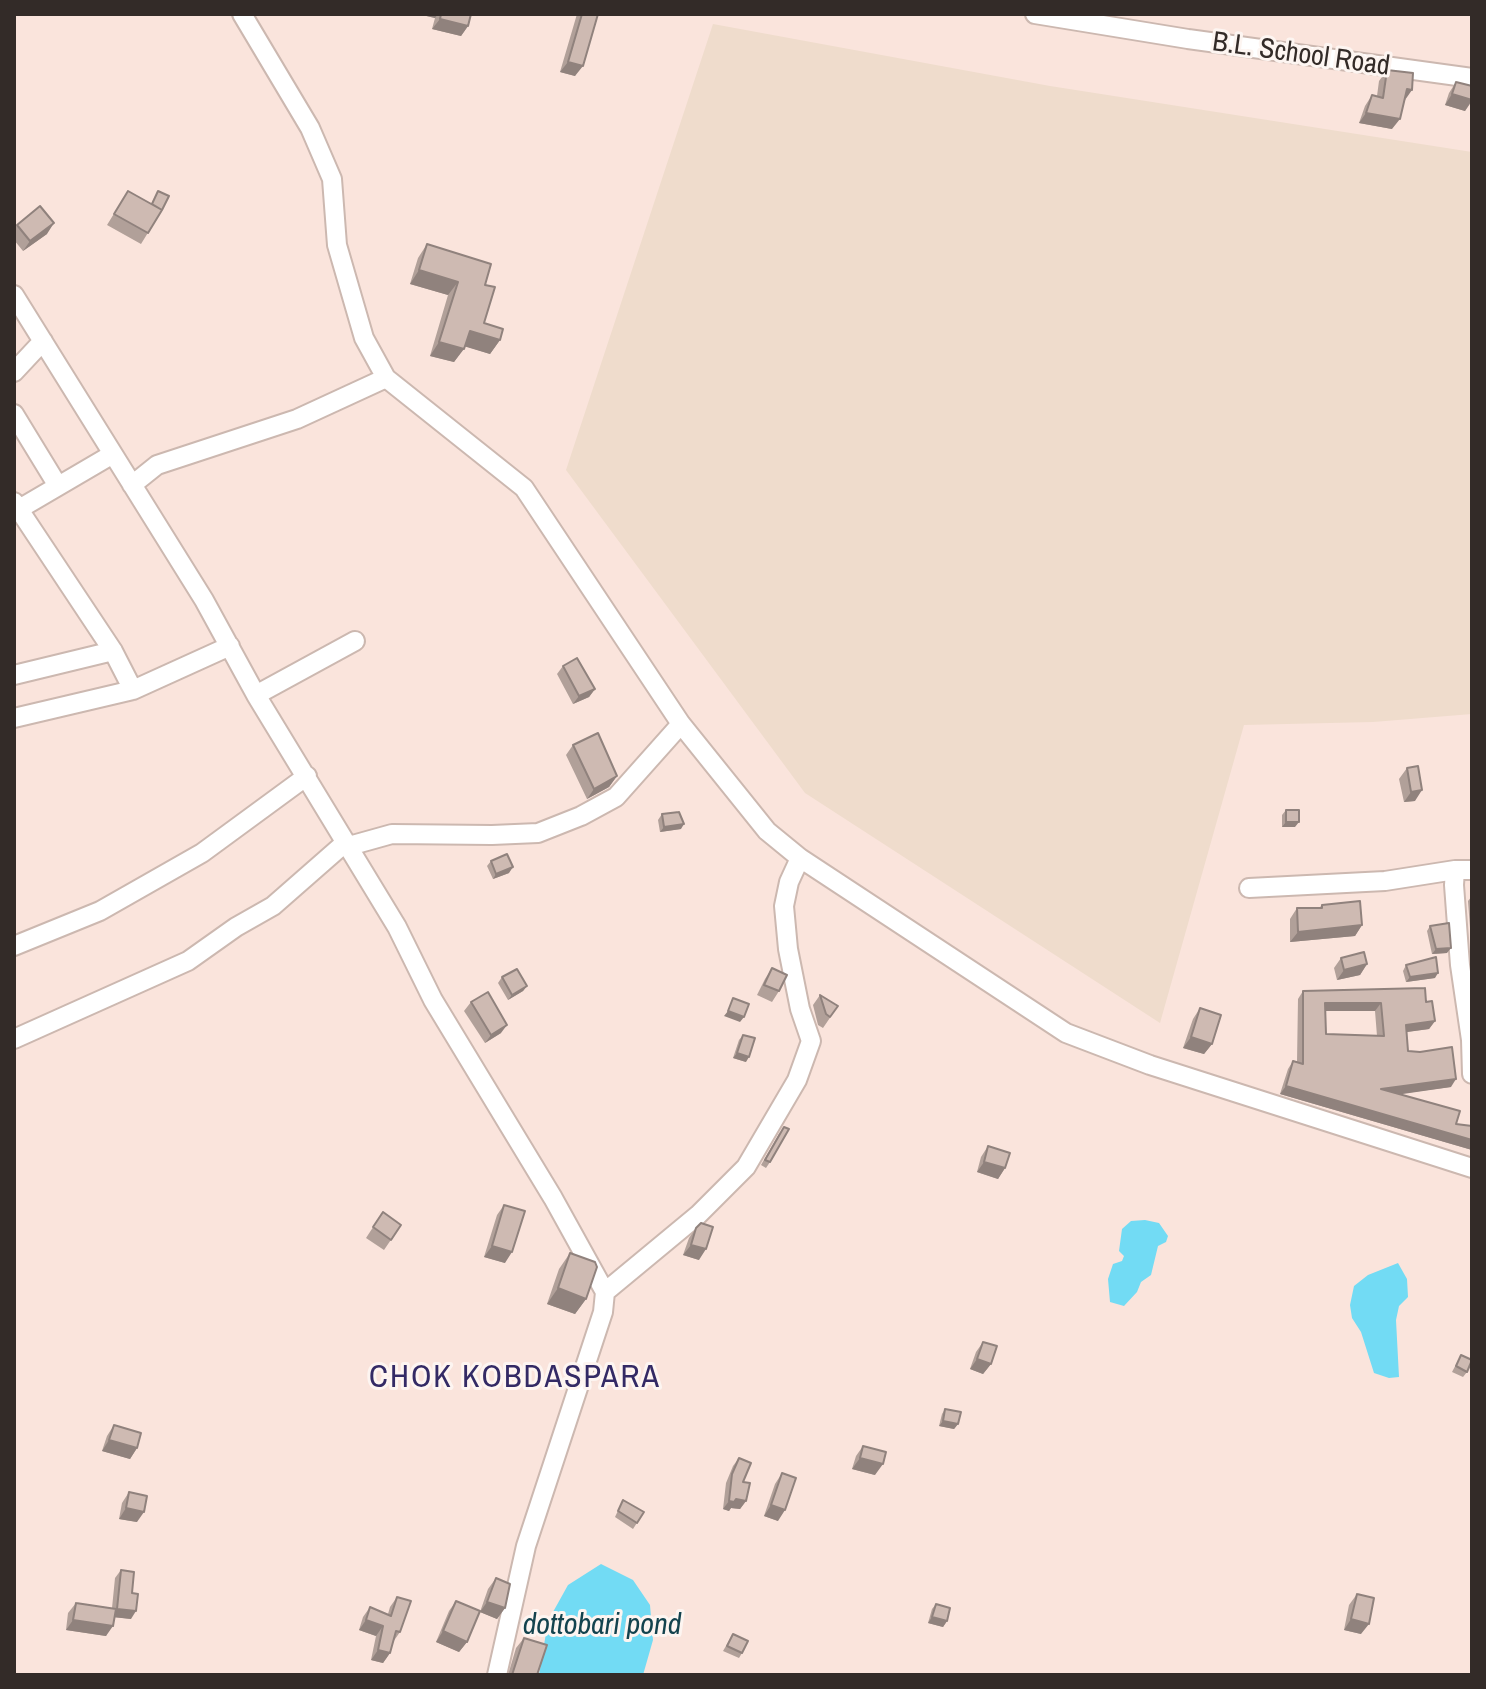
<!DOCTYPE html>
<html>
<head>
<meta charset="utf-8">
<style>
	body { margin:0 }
	#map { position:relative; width:1486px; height:1689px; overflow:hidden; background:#fae4dc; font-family:"Archivo Narrow",sans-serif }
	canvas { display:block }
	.frame { position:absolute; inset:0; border:16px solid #332b28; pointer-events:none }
</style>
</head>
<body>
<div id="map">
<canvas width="1486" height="1689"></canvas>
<div class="frame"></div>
</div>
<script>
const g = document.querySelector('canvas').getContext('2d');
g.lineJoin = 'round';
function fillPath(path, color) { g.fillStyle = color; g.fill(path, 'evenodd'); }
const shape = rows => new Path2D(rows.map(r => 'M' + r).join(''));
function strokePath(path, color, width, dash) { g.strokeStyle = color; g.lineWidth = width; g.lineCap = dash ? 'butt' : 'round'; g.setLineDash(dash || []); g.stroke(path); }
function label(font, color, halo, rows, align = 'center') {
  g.font = font + ' "Archivo Narrow",sans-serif'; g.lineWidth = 6; g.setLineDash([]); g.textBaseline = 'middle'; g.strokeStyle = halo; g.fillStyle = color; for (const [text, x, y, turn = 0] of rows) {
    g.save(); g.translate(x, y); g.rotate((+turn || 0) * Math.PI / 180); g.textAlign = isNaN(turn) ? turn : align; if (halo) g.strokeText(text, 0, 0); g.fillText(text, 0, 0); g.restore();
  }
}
fillPath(shape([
	[713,24,1050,86,1472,152,1472,714,1373,722,1244,725,1160,1023,805,793,566,470]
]), '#efdccc');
fillPath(shape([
	[1145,1220,1159,1223,1168,1236,1166,1242,1158,1246,1151,1275,1141,1282,1137,1292,1124,1306,1110,1302,1108,1279,1113,1264,1122,1261,1124,1256,1119,1251,1122,1229,1131,1221],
	[1398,1263,1407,1279,1408,1297,1399,1306,1396,1320,1399,1377,1389,1378,1374,1373,1361,1332,1352,1318,1350,1305,1354,1286,1368,1275],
	[601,1564,633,1580,650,1605,653,1640,643,1675,539,1675,548,1621,568,1585]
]), '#72dbf4');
const minor = shape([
	[242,14,310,128,332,179,337,245,364,338,386,378,524,488,681,724,767,831,800,858,1066,1033,1150,1065,1472,1168],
	[1035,14,1188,39,1472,78],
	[14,295,204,600,256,695,397,927,433,1000,553,1198,605,1292,603,1312,526,1546,497,1675],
	[14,372,43,341],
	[14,414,58,486],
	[132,485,157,465,297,419,386,378],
	[14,502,113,651,133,690],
	[14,512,113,454],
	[14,675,113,651],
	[256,695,355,641],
	[14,718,133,690,230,646],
	[349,846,392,834,492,835,538,833,581,816,616,797,681,724],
	[1472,870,1455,870,1454,885,1460,965,1471,1040,1472,1074],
	[1249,888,1385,881,1455,870],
	[14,946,100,911,202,853,307,776],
	[14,1039,188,961,236,927,273,906,346,842],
	[605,1292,698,1215,746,1167,797,1080,811,1041,800,1009,788,949,784,906,789,882,800,858]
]);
strokePath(minor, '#ccb8b0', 22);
strokePath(minor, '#fff', 18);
fillPath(shape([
	[418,14,471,14,468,26,461,36,432,29,435,18],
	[577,14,598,14,575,76,560,72],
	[1387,70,1392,129,1359,123,1365,106,1372,95,1377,96,1379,81],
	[1456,82,1472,86,1472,101,1465,111,1445,105,1449,93],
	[128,191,151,204,158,191,162,210,141,244,107,225],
	[17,225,47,234,23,251,14,240,14,229],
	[427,244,485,285,484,323,500,340,490,354,465,346,454,362,430,356,448,295,410,284,418,258],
	[563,666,595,689,589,697,573,704,557,674],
	[573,745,617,776,609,787,587,799,566,755],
	[1407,768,1415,801,1404,802,1399,779],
	[1286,810,1295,827,1282,827,1282,815],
	[662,814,681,829,660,832,658,820],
	[491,861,509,873,493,879,487,866],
	[1472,896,1472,928,1470,928,1468,901],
	[1322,905,1362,925,1355,936,1290,942,1290,919,1297,908,1319,908],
	[1430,926,1447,953,1432,954,1427,931],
	[1341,958,1367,964,1360,975,1337,980,1334,968],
	[1406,965,1435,978,1406,982,1403,971],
	[772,968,779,991,772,1002,757,995,765,979],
	[502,977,527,986,523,991,508,1000,498,983],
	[1303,991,1426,1002,1435,1021,1429,1029,1406,1032,1408,1051,1451,1087,1398,1094,1456,1124,1472,1126,1472,1150,1280,1094,1288,1069,1293,1061,1297,1062,1298,999],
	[1325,1011,1375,1011,1377,1036,1326,1034],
	[820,995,838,1006,823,1028,818,1025,813,1005],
	[471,1002,501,1033,485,1043,464,1011],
	[1200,1008,1212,1044,1204,1054,1183,1048,1193,1019],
	[743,1035,746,1062,733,1058,739,1040],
	[780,1132,770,1162,766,1168,761,1165],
	[988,1146,1005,1168,998,1179,977,1172,981,1157],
	[504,1205,505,1263,484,1257,497,1215],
	[383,1212,401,1225,384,1250,366,1238],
	[696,1228,699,1260,683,1255,689,1238],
	[570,1253,586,1299,575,1314,547,1304,559,1269],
	[983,1342,991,1364,983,1374,970,1369,976,1352],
	[1461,1355,1467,1372,1463,1377,1452,1372],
	[945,1409,958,1424,954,1429,939,1426,942,1414],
	[114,1425,137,1448,130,1459,102,1451,107,1436],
	[863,1446,875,1475,852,1469,856,1456],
	[739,1458,746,1501,740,1509,731,1508,729,1511,723,1509,726,1483,733,1466],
	[782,1473,778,1521,764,1516,775,1484],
	[129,1492,137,1522,119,1519,122,1503],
	[623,1500,644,1512,633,1529,615,1517],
	[121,1570,131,1619,114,1617,106,1636,66,1630,68,1613,76,1603,112,1608,115,1578],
	[496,1578,505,1608,497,1619,480,1612,488,1589],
	[1357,1594,1361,1634,1344,1630,1349,1605],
	[397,1597,400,1632,393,1642,390,1653,383,1663,371,1660,376,1636,359,1630,363,1617,370,1607,388,1614,390,1607],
	[456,1601,467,1642,459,1652,436,1642,449,1611],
	[936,1604,947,1621,943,1627,928,1623,932,1609],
	[733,1634,742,1653,739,1658,723,1651],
	[524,1638,537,1675,508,1675,516,1648]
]), '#b1a099');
fillPath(shape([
	[418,14,438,14,435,18],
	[440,19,468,26,461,36,432,29],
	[568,62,583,66,575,76,560,72],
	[1407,89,1412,90,1405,100],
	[1452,94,1472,100,1465,111,1445,105],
	[1366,113,1400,119,1392,129,1359,123],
	[54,223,47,234,23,251,30,241],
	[419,270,458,282,448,295,410,284],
	[470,331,500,340,490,354,460,345],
	[439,342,464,349,454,362,430,356],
	[595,689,589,697,573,704,579,696],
	[617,776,609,787,587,799,594,789],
	[1422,790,1415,801,1404,802,1411,792],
	[1286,822,1299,822,1295,827,1282,827],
	[684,824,681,829,660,832,664,827],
	[513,867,509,873,493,879,496,874],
	[1362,925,1355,936,1290,942,1298,932],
	[1451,948,1447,953,1432,954,1436,949],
	[1367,964,1360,975,1337,980,1344,970],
	[1438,973,1435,978,1406,982,1410,977],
	[527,986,523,991,508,1000,512,995],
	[1325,1003,1381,1003,1375,1011,1319,1011],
	[728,1011,744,1017,740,1022,724,1016],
	[1435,1021,1429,1029,1400,1033,1406,1025],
	[507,1025,501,1033,485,1043,491,1035],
	[1191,1037,1212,1044,1204,1054,1183,1048],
	[737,1053,749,1057,746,1062,733,1058],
	[1456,1079,1451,1087,1375,1098,1381,1089],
	[1286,1086,1472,1140,1472,1150,1280,1094],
	[984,1162,1005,1168,998,1179,977,1172],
	[691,1245,706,1249,699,1260,683,1255],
	[492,1246,512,1252,505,1263,484,1257],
	[558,1288,586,1299,575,1314,547,1304],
	[977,1359,991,1364,983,1374,970,1369],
	[943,1421,958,1424,954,1429,939,1426],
	[109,1440,137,1448,130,1459,102,1451],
	[860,1458,883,1464,875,1475,852,1469],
	[736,1499,746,1501,740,1509,731,1508,729,1511,723,1509,729,1501],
	[771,1505,785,1510,778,1521,764,1516],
	[126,1508,144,1512,137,1522,119,1519],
	[487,1602,505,1608,497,1619,480,1612],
	[117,1609,136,1611,131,1619,112,1617],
	[932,1617,947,1621,943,1627,928,1623],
	[1351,1619,1369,1624,1361,1634,1344,1630],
	[73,1620,113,1626,106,1636,66,1630],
	[366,1620,383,1626,376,1636,359,1630],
	[443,1631,467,1642,459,1652,436,1642],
	[378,1650,390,1653,383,1663,371,1660]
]), '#90827d');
const building = shape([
	[441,14,471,14,468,26,440,19,441,14],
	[582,14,598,14,583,66,568,62,582,14],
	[1387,70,1413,73,1412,90,1407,89,1400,119,1366,113,1372,95,1383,98,1387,70],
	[1456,82,1472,86,1472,100,1452,94,1456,82],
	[128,191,162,210,148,233,114,214,128,191],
	[158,191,169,196,162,210,152,204,158,191],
	[40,206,54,223,30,241,17,225,40,206],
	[427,244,491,264,485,285,495,287,484,323,503,329,500,340,470,331,464,349,439,342,458,282,419,270,427,244],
	[577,658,595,689,579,696,563,666,577,658],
	[598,733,617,776,594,789,573,745,598,733],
	[1418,766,1422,790,1411,792,1407,768,1418,766],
	[1286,810,1299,810,1299,822,1286,822,1286,810],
	[679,812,684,824,664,827,662,814,679,812],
	[507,854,513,867,496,874,491,861,507,854],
	[1360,901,1362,925,1298,932,1297,908,1322,908,1322,905,1360,901],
	[1449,923,1451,948,1436,949,1430,926,1449,923],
	[1364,952,1367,964,1344,970,1341,958,1364,952],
	[1436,957,1438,973,1410,977,1406,965,1436,957],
	[772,968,787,975,779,991,764,985,772,968],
	[517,969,527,986,512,995,502,977,517,969],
	[1425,988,1426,1002,1432,1001,1435,1021,1406,1025,1408,1051,1420,1052,1452,1047,1456,1079,1381,1089,1460,1111,1456,1124,1472,1126,1472,1140,1286,1086,1293,1061,1303,1064,1303,991,1425,988],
	[1325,1003,1381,1003,1384,1036,1326,1034,1325,1003],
	[488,992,507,1025,491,1035,471,1002,488,992],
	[820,995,838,1006,830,1017,826,1014,820,995],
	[733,998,749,1004,744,1017,728,1011,733,998],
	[1200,1008,1221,1015,1212,1044,1191,1037,1200,1008],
	[743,1035,755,1038,749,1057,737,1053,743,1035],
	[784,1127,789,1129,770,1162,765,1160,784,1127],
	[988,1146,1010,1153,1005,1168,984,1162,988,1146],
	[504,1205,525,1211,512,1252,492,1246,504,1205],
	[383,1212,401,1225,391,1240,373,1227,383,1212],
	[701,1223,713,1227,706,1249,691,1245,696,1228,701,1223],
	[570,1253,595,1262,597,1267,586,1299,558,1288,570,1253],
	[983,1342,997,1346,991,1364,977,1359,983,1342],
	[1461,1355,1472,1360,1467,1372,1456,1366,1461,1355],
	[945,1409,961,1412,958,1424,943,1421,945,1409],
	[114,1425,141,1433,137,1448,109,1440,114,1425],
	[863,1446,886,1452,883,1464,860,1458,863,1446],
	[739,1458,751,1463,743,1482,750,1483,746,1501,736,1499,734,1502,729,1501,732,1474,739,1458],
	[782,1473,796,1478,785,1510,771,1505,782,1473],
	[129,1492,147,1496,144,1512,126,1508,129,1492],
	[623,1500,644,1512,637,1523,618,1511,623,1500],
	[121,1570,134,1572,132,1593,138,1594,136,1611,117,1609,121,1570],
	[496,1578,510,1584,505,1608,487,1602,496,1578],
	[1357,1594,1374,1598,1369,1624,1351,1619,1357,1594],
	[397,1597,411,1601,400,1632,396,1631,390,1653,378,1650,383,1626,366,1620,370,1607,391,1616,397,1597],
	[456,1601,480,1611,467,1642,443,1631,456,1601],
	[76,1603,116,1609,113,1626,73,1620,76,1603],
	[936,1604,950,1608,947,1621,932,1617,936,1604],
	[733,1634,748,1641,742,1653,727,1646,733,1634],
	[524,1638,547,1645,537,1675,512,1675,524,1638]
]);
fillPath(building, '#cebab2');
strokePath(building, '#90827d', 2);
label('28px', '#332b28', '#fdf5f1', [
	["B.L. School Road",1301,55,8]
]);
label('italic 30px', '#13434e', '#fdf5f1', [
	["dottobari pond",602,1626]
]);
g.letterSpacing = '2px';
label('32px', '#332a65', '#fdf5f1', [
	["CHOK KOBDASPARA",515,1378]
]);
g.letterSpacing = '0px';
</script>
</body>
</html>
